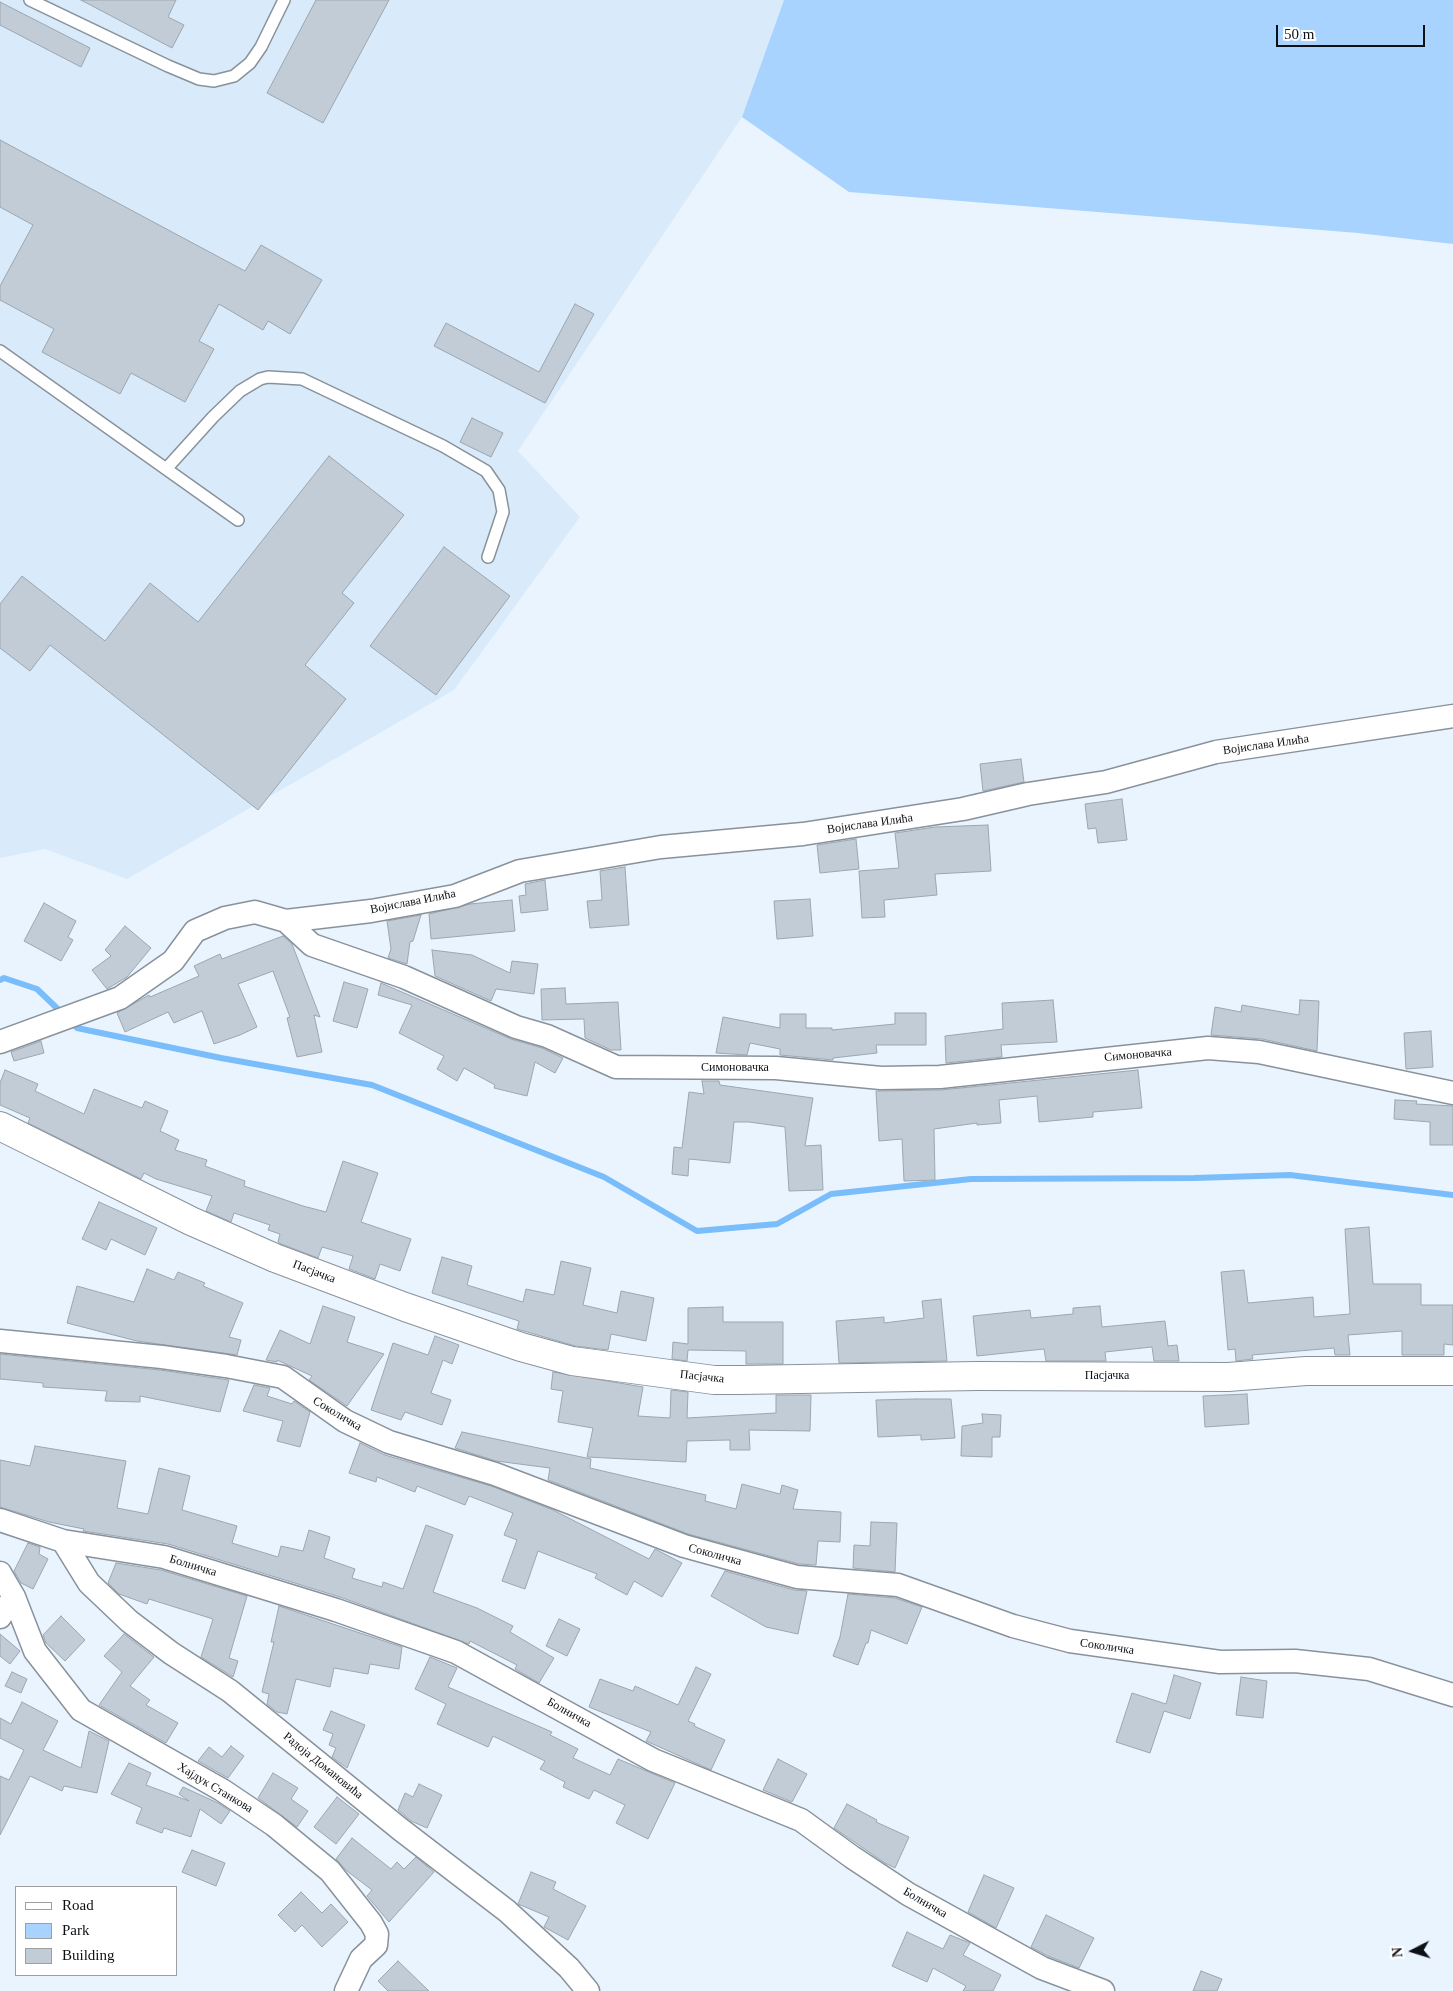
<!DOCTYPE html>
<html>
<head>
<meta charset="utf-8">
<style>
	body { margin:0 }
	#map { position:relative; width:1453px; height:1991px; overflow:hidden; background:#eaf4ff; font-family:Georgia,serif }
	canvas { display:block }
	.legend { position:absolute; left:15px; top:1886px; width:162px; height:90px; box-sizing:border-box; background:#fff; border:1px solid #9e9fa1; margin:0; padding:6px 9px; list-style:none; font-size:15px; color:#0d1014 }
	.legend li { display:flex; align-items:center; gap:10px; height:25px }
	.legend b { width:25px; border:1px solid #9e9fa1 }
	.north { position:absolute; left:1388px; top:1926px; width:50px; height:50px; -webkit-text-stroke:4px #fff; paint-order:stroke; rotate:265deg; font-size:14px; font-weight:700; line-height:20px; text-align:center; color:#0d1014 }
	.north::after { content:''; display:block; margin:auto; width:18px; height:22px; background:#0d1014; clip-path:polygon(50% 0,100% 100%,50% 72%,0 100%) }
	.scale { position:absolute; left:1276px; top:25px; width:149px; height:22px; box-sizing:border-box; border:2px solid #0d1014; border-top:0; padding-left:6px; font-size:15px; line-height:18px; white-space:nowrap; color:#0d1014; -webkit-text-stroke:4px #fff; paint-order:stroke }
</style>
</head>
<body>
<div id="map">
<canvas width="1453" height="1991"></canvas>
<ul class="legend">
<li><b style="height:6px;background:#fff"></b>Road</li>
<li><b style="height:14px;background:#a7d3fe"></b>Park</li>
<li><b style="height:14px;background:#c2ccd7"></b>Building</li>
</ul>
<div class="north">N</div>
<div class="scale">50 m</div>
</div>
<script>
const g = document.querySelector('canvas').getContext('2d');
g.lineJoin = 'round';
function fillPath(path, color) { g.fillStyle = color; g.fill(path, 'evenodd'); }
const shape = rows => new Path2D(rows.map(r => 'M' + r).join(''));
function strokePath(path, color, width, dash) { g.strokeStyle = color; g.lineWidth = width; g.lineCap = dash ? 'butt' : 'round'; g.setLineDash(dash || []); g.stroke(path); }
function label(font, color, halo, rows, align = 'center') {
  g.font = font + ' Georgia,serif'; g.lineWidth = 4.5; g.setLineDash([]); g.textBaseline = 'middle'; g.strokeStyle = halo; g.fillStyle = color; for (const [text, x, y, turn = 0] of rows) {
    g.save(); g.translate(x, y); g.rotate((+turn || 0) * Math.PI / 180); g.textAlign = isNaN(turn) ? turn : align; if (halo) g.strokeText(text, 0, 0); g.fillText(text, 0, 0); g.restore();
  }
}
fillPath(shape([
	[0,0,784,0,742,117,518,451,580,517,454,690,127,879,45,849,0,858]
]), '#d9eafa');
fillPath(shape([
	[784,0,1453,0,1453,244,1358,233,849,192,742,117]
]), '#a7d3fe');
strokePath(shape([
	[0,980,4,978,37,989,63,1014],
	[70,1021,77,1028,221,1058,372,1085,604,1177,697,1231,777,1224,831,1194,971,1179,1194,1178,1290,1175,1453,1195]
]), '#7abdfb', 6);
const building = shape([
	[81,0,176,0,168,17,184,25,172,48,81,0],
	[316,0,389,0,323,123,267,93,316,0],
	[0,2,90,48,81,67,0,25,0,2],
	[0,140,245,271,261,245,322,280,290,334,268,321,263,330,219,304,199,341,214,349,185,402,131,373,120,394,42,352,54,329,0,300,0,286,33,225,0,207,0,140],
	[575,304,594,314,545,403,434,346,446,323,539,372,575,304],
	[472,418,503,433,491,457,460,442,472,418],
	[329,456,404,515,342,593,354,603,305,665,346,699,258,810,50,645,30,671,0,648,0,604,22,576,105,641,150,583,198,622,329,456],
	[444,547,510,596,436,695,370,646,444,547],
	[1021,759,1024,782,983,791,980,764,1021,759],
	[1122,799,1127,840,1098,843,1096,828,1088,829,1085,804,1122,799],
	[988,825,991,871,935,874,937,895,884,900,885,917,862,918,859,871,899,868,895,833,935,827,988,825],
	[856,839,859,869,820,873,817,845,856,839],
	[625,867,629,925,590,928,587,901,602,900,600,871,625,867],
	[545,880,548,910,521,913,519,896,526,895,525,884,545,880],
	[810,899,813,936,777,939,774,901,810,899],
	[512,900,515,931,431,939,429,914,470,904,512,900],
	[44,903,76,921,68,937,73,940,61,961,24,941,44,903],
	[421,915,413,941,410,942,407,964,388,958,391,949,387,921,421,915],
	[125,926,151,948,127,977,107,989,92,970,111,956,105,950,125,926],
	[283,936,292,944,320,1017,314,1015,322,1052,297,1057,287,1018,290,1017,273,971,238,984,257,1027,240,1035,214,1044,202,1011,174,1023,168,1012,125,1032,117,1013,149,995,150,997,199,976,194,966,220,954,222,959,283,936],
	[432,950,472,955,510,973,512,961,538,964,534,994,496,989,491,1001,435,976,432,950],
	[344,982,368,989,357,1028,333,1021,344,982],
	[381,983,511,1039,542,1048,563,1058,555,1073,535,1062,527,1096,494,1088,495,1085,464,1068,457,1081,437,1069,444,1056,399,1033,412,1005,378,995,381,983],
	[565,988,566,1004,618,1002,621,1050,611,1050,585,1038,584,1019,542,1020,541,989,565,988],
	[1053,1000,1057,1042,1001,1045,1002,1057,946,1063,945,1036,1003,1029,1002,1003,1053,1000],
	[1300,1000,1319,1001,1317,1051,1262,1039,1211,1035,1215,1007,1241,1012,1242,1005,1299,1015,1300,1000],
	[895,1013,926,1013,926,1045,876,1045,877,1053,833,1058,833,1060,780,1055,780,1049,750,1043,747,1055,716,1053,723,1017,780,1028,780,1014,806,1014,806,1028,832,1028,832,1030,895,1024,895,1013],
	[1431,1031,1433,1067,1406,1069,1404,1033,1431,1031],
	[41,1041,44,1053,14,1061,11,1052,41,1041],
	[5,1070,38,1084,35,1091,84,1114,94,1089,142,1108,145,1101,168,1111,160,1131,179,1140,175,1150,207,1160,205,1166,245,1181,244,1186,303,1206,326,1212,343,1161,378,1173,361,1222,411,1239,400,1271,380,1264,375,1279,349,1269,353,1256,322,1247,318,1258,281,1244,278,1242,280,1234,268,1230,270,1225,234,1213,231,1222,206,1211,212,1196,156,1179,144,1173,141,1179,28,1123,30,1118,0,1105,0,1083,5,1070],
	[1138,1070,1142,1108,1093,1112,1093,1117,1039,1122,1037,1096,999,1100,1001,1123,977,1125,977,1123,934,1129,935,1180,904,1181,902,1139,879,1141,876,1091,941,1090,1138,1070],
	[702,1081,719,1081,720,1085,813,1098,805,1146,821,1145,823,1190,789,1191,785,1127,749,1122,734,1122,730,1163,689,1159,688,1176,672,1174,674,1147,682,1148,689,1092,704,1094,702,1081],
	[1395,1100,1417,1101,1416,1104,1453,1106,1453,1145,1430,1145,1430,1122,1394,1119,1395,1100],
	[99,1202,157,1228,145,1255,111,1239,106,1250,82,1239,99,1202],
	[1369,1227,1373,1284,1421,1284,1421,1305,1453,1305,1453,1345,1444,1344,1444,1355,1402,1355,1402,1331,1348,1335,1350,1355,1335,1355,1334,1348,1252,1355,1253,1359,1236,1361,1235,1349,1228,1350,1221,1272,1244,1270,1248,1303,1313,1297,1314,1317,1350,1314,1345,1229,1369,1227],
	[442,1257,472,1266,467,1285,523,1302,526,1289,554,1295,561,1261,591,1268,583,1305,617,1313,621,1291,654,1298,646,1341,611,1334,608,1350,575,1346,517,1329,519,1321,432,1293,442,1257],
	[147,1269,174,1280,178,1272,205,1283,203,1286,243,1303,229,1337,241,1340,237,1355,137,1341,67,1323,77,1286,134,1302,147,1269],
	[941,1299,947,1361,839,1363,836,1321,884,1317,884,1323,924,1318,922,1301,941,1299],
	[323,1306,355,1317,347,1342,384,1354,347,1406,309,1380,312,1376,277,1360,277,1362,266,1360,280,1330,310,1344,323,1306],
	[1100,1306,1102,1327,1165,1321,1168,1346,1177,1345,1179,1361,1154,1361,1152,1347,1105,1352,1106,1361,1046,1361,1044,1349,977,1356,973,1316,1030,1310,1031,1318,1073,1314,1073,1308,1100,1306],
	[723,1307,723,1322,783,1322,783,1364,746,1364,746,1351,688,1350,687,1361,672,1359,673,1342,688,1344,688,1308,723,1307],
	[435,1336,459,1345,452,1364,443,1360,431,1393,451,1400,442,1425,405,1412,401,1420,371,1410,393,1343,428,1355,435,1336],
	[0,1354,160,1370,229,1380,220,1412,140,1396,140,1402,105,1401,107,1391,43,1387,43,1383,0,1379,0,1354],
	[553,1372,643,1387,638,1416,670,1418,671,1390,688,1392,687,1418,776,1413,776,1395,811,1395,810,1431,749,1430,750,1450,730,1450,730,1440,687,1441,686,1462,587,1457,593,1428,558,1422,563,1391,551,1389,553,1372],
	[254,1385,270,1388,267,1396,292,1404,294,1401,310,1412,300,1447,277,1441,283,1421,243,1411,254,1385],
	[1247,1394,1249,1424,1205,1427,1203,1396,1247,1394],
	[916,1399,951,1399,955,1438,921,1440,921,1435,878,1437,876,1400,916,1399],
	[982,1414,1001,1415,1000,1437,992,1437,992,1457,961,1456,962,1426,983,1423,982,1414],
	[462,1432,591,1459,590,1468,706,1495,705,1501,736,1509,742,1484,780,1494,782,1485,798,1490,793,1509,841,1512,840,1542,818,1541,816,1565,799,1564,688,1534,548,1480,550,1468,496,1461,455,1448,462,1432],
	[360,1443,385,1455,491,1486,553,1510,649,1559,655,1549,682,1563,662,1597,634,1581,627,1595,595,1578,597,1574,538,1551,525,1589,502,1581,517,1540,504,1535,513,1513,469,1496,465,1505,417,1486,415,1492,377,1477,376,1482,349,1473,360,1443],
	[35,1446,126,1461,117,1508,148,1514,159,1468,190,1476,182,1510,237,1526,232,1543,278,1557,281,1546,303,1551,309,1530,330,1537,324,1558,355,1569,352,1578,382,1587,383,1582,403,1589,426,1525,453,1535,433,1592,477,1608,513,1626,510,1632,554,1658,539,1683,515,1669,517,1665,470,1641,469,1644,340,1597,168,1544,83,1531,84,1529,49,1522,0,1507,0,1460,30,1466,35,1446],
	[871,1522,897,1523,895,1572,853,1568,854,1545,870,1546,871,1522],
	[28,1543,40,1547,39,1554,48,1559,33,1589,21,1583,14,1571,28,1543],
	[116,1563,161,1570,247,1596,229,1658,238,1661,233,1677,201,1657,213,1619,149,1599,147,1604,119,1594,108,1583,116,1563],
	[725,1571,794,1590,807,1591,798,1634,766,1627,711,1596,725,1571],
	[848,1594,895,1598,922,1607,907,1644,871,1630,868,1643,866,1643,858,1665,833,1656,840,1637,848,1594],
	[279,1606,402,1647,399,1669,370,1664,368,1674,334,1668,330,1687,296,1679,287,1714,277,1712,267,1704,269,1694,262,1692,274,1642,271,1642,279,1606],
	[61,1616,85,1640,65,1661,46,1643,43,1635,61,1616],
	[559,1619,580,1629,567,1656,546,1646,559,1619],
	[0,1634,20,1651,10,1664,0,1656,0,1634],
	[124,1634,154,1657,130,1686,150,1700,146,1705,178,1723,166,1743,99,1705,122,1672,104,1656,124,1634],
	[430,1657,457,1668,448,1687,552,1732,550,1735,578,1749,573,1758,610,1775,618,1759,675,1783,648,1839,616,1823,625,1805,594,1790,589,1799,563,1787,565,1782,540,1769,545,1761,493,1736,488,1747,437,1724,446,1704,415,1689,430,1657],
	[696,1667,711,1674,688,1721,695,1724,694,1726,725,1740,711,1770,646,1741,651,1732,589,1707,600,1679,633,1691,635,1686,678,1705,696,1667],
	[12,1672,27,1679,21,1693,5,1686,12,1672],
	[1174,1675,1201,1683,1190,1719,1164,1711,1150,1753,1116,1742,1132,1693,1166,1704,1174,1675],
	[1241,1677,1267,1681,1263,1718,1236,1715,1241,1677],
	[22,1702,58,1721,43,1750,81,1768,89,1731,109,1741,97,1793,64,1786,62,1791,30,1776,0,1835,0,1776,9,1780,24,1750,0,1738,0,1718,11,1724,22,1702],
	[331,1711,365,1725,347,1768,332,1757,336,1748,329,1745,333,1734,323,1730,331,1711],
	[231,1746,244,1756,228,1778,198,1761,209,1747,222,1757,231,1746],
	[778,1759,807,1774,792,1802,763,1790,778,1759],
	[129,1763,151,1773,146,1785,189,1801,179,1794,183,1787,218,1803,230,1811,221,1824,200,1809,191,1837,164,1828,162,1833,136,1823,142,1808,111,1794,129,1763],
	[273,1773,298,1788,291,1799,308,1811,297,1827,258,1798,273,1773],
	[419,1784,442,1795,427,1828,411,1821,398,1810,405,1793,413,1797,419,1784],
	[337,1797,359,1814,336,1844,314,1827,337,1797],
	[847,1804,877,1820,876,1822,909,1837,895,1868,885,1863,834,1828,847,1804],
	[352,1838,391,1869,397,1862,404,1869,416,1857,434,1872,389,1922,367,1896,372,1890,347,1871,336,1859,352,1838],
	[192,1850,225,1863,216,1886,182,1872,192,1850],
	[531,1872,556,1882,553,1889,586,1906,568,1940,544,1927,549,1917,518,1904,531,1872],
	[984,1875,1014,1888,996,1928,968,1912,984,1875],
	[301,1892,322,1913,331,1904,348,1922,322,1947,302,1925,295,1932,278,1915,301,1892],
	[1046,1915,1094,1938,1079,1968,1048,1956,1031,1947,1046,1915],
	[907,1932,943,1949,950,1935,970,1943,963,1955,1001,1975,993,1991,963,1991,966,1986,933,1968,927,1982,892,1966,907,1932],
	[398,1961,429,1991,388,1991,378,1981,398,1961],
	[1201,1971,1222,1979,1217,1991,1193,1991,1201,1971]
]);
fillPath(building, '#c2ccd7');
strokePath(building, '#9ca6b0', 1);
const lane = shape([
	[30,0,168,66,199,79,214,81,234,76,250,63,261,47,284,0],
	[0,351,238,520],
	[166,469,213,417,240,391,260,379,268,377,302,379,443,446,486,471,499,490,503,512,488,557]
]);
const street = shape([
	[286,921,371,911,455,896,520,871,661,847,803,834,963,809,1028,794,1106,782,1216,752,1453,716],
	[0,1042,120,998,173,961,195,931,225,918,255,912,286,921,312,945,404,977,516,1027,547,1036,616,1067,776,1068,881,1078,940,1077,1208,1048,1259,1052,1453,1093],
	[0,1341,162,1357,226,1366,283,1377,345,1421,389,1442,495,1474,684,1546,797,1577,898,1585,1013,1626,1070,1641,1220,1662,1295,1661,1369,1669,1453,1695],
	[0,1520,63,1541,164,1557,336,1610,456,1652,653,1760,801,1820,852,1857,908,1894,1042,1968,1103,1991],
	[63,1541,89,1583,129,1621,171,1653,230,1691,400,1829,507,1911,569,1968,588,1991],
	[0,1573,14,1597,35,1651,81,1710,222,1790,274,1825,330,1871,371,1923,377,1934,376,1945,361,1959,346,1991],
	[0,1617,14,1597]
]);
const secondary = shape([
	[0,1126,191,1221,275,1258,405,1307,521,1347,572,1361,714,1380,741,1380,977,1376,1228,1377,1306,1371,1453,1371]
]);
strokePath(lane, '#88929b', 14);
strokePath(street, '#88929b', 25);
strokePath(secondary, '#88929b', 30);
strokePath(lane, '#fff', 11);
strokePath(street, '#fff', 22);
strokePath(secondary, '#fff', 28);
label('12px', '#0d1014', '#fff', [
	["Војислава Илића",1266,745,-8],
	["Војислава Илића",870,824,-8],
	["Војислава Илића",413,902,-11],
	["Симоновачка",1138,1055,-5],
	["Симоновачка",735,1068],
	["Пасјачка",314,1272,21],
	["Пасјачка",1107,1376],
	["Пасјачка",702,1377,6],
	["Соколичка",337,1414,31],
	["Соколичка",715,1555,15],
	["Болничка",193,1566,17],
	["Соколичка",1107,1647,8],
	["Болничка",569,1713,29],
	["Радоја Домановића",323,1766,39],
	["Хајдук Станкова",215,1788,31],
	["Болничка",925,1903,30]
]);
</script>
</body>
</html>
